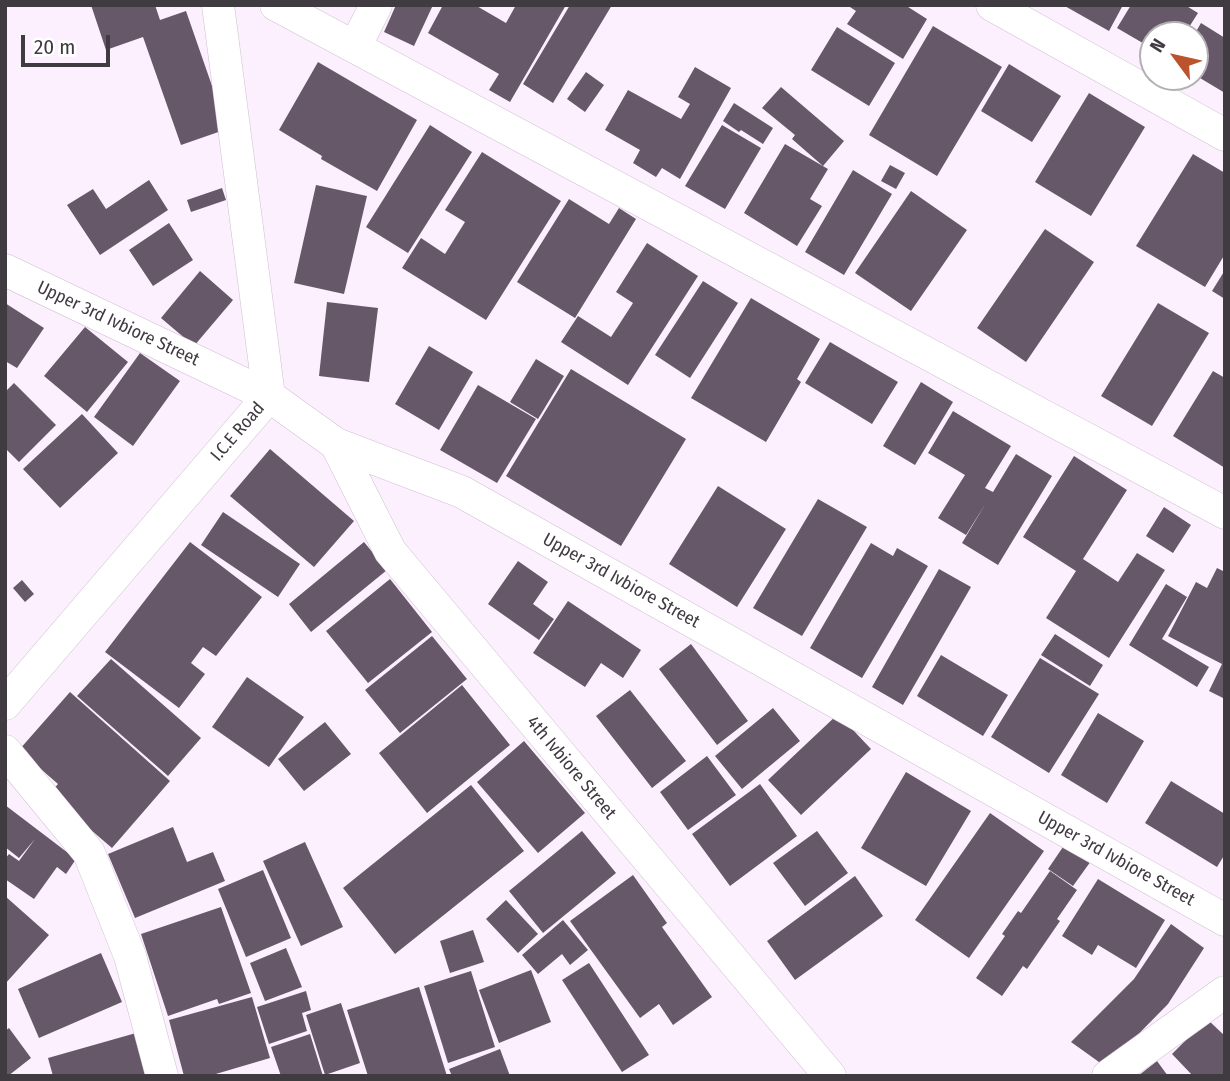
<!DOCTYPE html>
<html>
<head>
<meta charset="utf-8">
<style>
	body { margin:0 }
	#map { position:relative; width:1230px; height:1081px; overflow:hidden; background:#fceffe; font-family:"Fira Sans Condensed",sans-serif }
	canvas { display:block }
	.frame { position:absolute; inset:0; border:7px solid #403a41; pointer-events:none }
	.north { position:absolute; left:1139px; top:21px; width:70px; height:70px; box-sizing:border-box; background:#fff; border:2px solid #b3b0b3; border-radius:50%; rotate:303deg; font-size:19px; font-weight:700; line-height:28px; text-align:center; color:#403a41 }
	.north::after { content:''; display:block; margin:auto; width:24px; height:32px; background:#bb532d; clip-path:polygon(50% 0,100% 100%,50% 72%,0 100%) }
	.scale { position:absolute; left:21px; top:35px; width:89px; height:32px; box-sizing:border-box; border:4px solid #403a41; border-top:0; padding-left:9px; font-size:21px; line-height:24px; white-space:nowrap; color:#403a41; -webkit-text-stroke:5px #fff; paint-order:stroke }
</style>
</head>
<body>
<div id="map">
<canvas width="1230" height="1081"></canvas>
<div class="frame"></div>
<div class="north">N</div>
<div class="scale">20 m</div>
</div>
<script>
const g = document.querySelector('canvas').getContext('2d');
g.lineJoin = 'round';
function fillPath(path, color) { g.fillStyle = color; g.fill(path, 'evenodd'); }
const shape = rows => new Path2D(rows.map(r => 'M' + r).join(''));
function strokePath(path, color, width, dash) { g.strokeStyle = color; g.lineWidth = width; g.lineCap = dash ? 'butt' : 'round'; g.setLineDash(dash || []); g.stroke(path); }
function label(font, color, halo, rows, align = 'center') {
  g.font = font + ' "Fira Sans Condensed",sans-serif'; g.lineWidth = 7; g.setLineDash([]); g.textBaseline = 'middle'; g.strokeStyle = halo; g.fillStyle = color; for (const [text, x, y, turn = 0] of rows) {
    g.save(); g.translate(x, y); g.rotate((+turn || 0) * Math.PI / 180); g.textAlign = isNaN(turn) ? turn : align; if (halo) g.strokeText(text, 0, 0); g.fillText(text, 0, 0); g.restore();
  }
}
fillPath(shape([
	[91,5,155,5,160,20,186,11,227,129,181,145,143,37,106,50],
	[396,5,433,5,414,46,384,32],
	[443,5,475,5,506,23,516,5,566,5,510,102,489,90,499,74,428,33],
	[570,5,612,5,553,103,523,84],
	[847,5,905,5,927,19,903,59,847,24,856,11],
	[1063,5,1123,5,1109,31],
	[1131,5,1185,5,1198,13,1184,35,1153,35,1153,49,1117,28],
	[1201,23,1225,38,1225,93,1195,75,1195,35,1194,35],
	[933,26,1002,67,937,176,869,135],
	[837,27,895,63,869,106,811,70],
	[318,62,417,120,377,191,321,159,322,156,279,130],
	[1009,64,1061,96,1032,142,981,111],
	[695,67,731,88,680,179,662,168,656,177,633,163,640,150,605,130,628,90,681,119,690,104,678,97],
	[586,72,604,85,585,112,567,99],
	[781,87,844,141,823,166,792,139,795,135,762,108],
	[1089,93,1145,127,1091,216,1035,182],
	[734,103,773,128,763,144,741,130,739,132,723,121],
	[430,125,472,152,408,253,366,227],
	[722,125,761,148,725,209,685,186],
	[785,144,828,169,810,199,822,206,797,246,744,213],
	[482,152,561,201,486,320,402,268,421,238,445,254,465,222,445,210],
	[1193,154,1225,173,1225,254,1205,287,1136,246],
	[890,165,905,173,896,189,881,181],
	[853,170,892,194,844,275,805,252],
	[149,180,168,210,100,255,67,205,93,189,106,209],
	[316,185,367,196,344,294,294,283],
	[222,188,226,200,191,212,187,200],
	[911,191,967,230,911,311,855,273],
	[569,199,609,224,619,208,636,219,575,318,517,282],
	[169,223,193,260,153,286,129,250],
	[1045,229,1094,262,1026,362,977,328],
	[647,243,698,276,628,385,561,342,578,316,611,337,633,303,616,292],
	[1225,270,1225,299,1212,291],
	[200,271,233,300,194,346,161,318],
	[703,281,738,303,690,378,655,355],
	[751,298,820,339,797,379,801,382,766,442,691,398],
	[327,302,378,308,369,382,319,376],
	[5,303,44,328,17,368,5,361],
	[1158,303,1209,333,1152,426,1101,396],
	[85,327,128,362,87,412,44,376],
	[830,342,898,382,872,424,805,383],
	[429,346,473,372,439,430,395,404],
	[140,353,180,381,133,446,94,417],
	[536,359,564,376,538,419,510,402],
	[571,369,686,439,621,546,506,476],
	[1213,371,1225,378,1225,468,1173,436],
	[921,382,953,402,915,465,883,446],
	[14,383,56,425,19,462,5,448,5,392],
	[478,385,536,419,497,483,440,450],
	[953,411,1011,446,985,488,993,492,1016,454,1052,476,998,565,962,543,986,503,966,535,938,518,965,475,928,453],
	[82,414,118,453,60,508,23,469],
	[270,449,354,521,314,567,230,496],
	[1074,456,1127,490,1083,559,1118,582,1137,553,1165,570,1109,658,1046,618,1076,571,1023,537],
	[718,486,786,529,737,607,669,564],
	[818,499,867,527,802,636,753,608],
	[1164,507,1191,525,1173,553,1146,536],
	[223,512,300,564,278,597,201,545],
	[190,542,262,597,216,656,203,647,191,663,205,674,179,708,105,652],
	[364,542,387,570,311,632,289,604],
	[871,543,893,556,897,548,928,566,862,678,810,648],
	[518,561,548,582,533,604,554,619,539,640,488,604],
	[1217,568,1225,572,1225,699,1209,691,1222,664,1168,636,1196,582,1207,588],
	[939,569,971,587,903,705,872,687],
	[390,579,432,632,368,683,326,631],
	[22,580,34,594,25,602,13,588],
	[1166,584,1187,597,1162,639,1209,667,1197,687,1129,645],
	[568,601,641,650,623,678,601,663,585,687,533,653],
	[1055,634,1103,665,1090,686,1041,655],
	[432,636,467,679,400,733,365,690],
	[691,644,748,721,717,745,659,669],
	[941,655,1008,695,983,736,917,696],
	[1040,658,1099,694,1049,773,991,737],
	[111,659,201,738,168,776,77,696],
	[247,677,304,717,269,767,212,727],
	[462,685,510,745,427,813,379,753],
	[630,690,686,761,652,788,596,716],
	[70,692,170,781,112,848,49,794,58,784,19,750],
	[773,708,800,741,742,789,715,756],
	[1098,713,1144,741,1107,803,1061,775],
	[838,714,871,749,801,815,768,780],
	[325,722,351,754,304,791,278,759],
	[524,741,585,813,538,853,477,782],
	[707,756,736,795,688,830,660,792],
	[906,772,971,811,926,886,861,848],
	[1171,781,1225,814,1225,854,1217,867,1145,823],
	[760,784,797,836,730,886,692,834],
	[471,785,524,851,395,954,343,888],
	[5,805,76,859,66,874,57,867,34,899,5,879,5,859,9,854,19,861,35,839,19,858,5,847],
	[990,813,1044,851,969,958,915,920],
	[173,827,187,862,213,852,225,881,135,918,108,854],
	[582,831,616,873,543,933,509,891],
	[817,831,848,873,805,906,773,863],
	[305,842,343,927,301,946,263,861],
	[1065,844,1091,861,1073,886,1048,869],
	[263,870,291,938,246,957,218,889],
	[1050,871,1077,890,1057,919,1060,921,1027,969,1023,966,1002,996,976,978,1005,936,1002,934,1018,911,1021,913],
	[633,875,667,923,662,927,712,997,673,1025,659,1004,640,1018,570,921],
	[855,876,883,916,795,980,767,941],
	[1098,879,1165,920,1136,968,1098,945,1092,955,1062,936],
	[5,896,49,935,5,984],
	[506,900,538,934,518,953,486,919],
	[221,907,251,993,219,1004,217,999,168,1016,141,934],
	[563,920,588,950,570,965,562,954,538,974,522,955],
	[1171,924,1204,948,1168,1004,1106,1067,1071,1042,1134,979],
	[473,930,484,962,450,973,440,941],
	[286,948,302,987,265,1001,250,963],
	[101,953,122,1002,39,1038,18,989],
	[589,963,649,1055,622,1072,562,980],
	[531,970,551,1022,499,1043,479,990],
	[471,971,495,1047,448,1063,424,986],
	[419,987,447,1076,368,1076,347,1010],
	[306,991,311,1010,302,1013,307,1031,269,1044,257,1007],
	[252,997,270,1058,209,1076,184,1076,169,1020],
	[341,1003,360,1063,325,1075,306,1015],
	[1207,1019,1225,1036,1225,1076,1193,1076,1172,1054],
	[9,1028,31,1058,8,1076,5,1076,5,1031],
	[136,1033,148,1076,53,1076,48,1058],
	[310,1034,323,1076,281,1076,271,1047],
	[500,1049,510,1076,452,1076,449,1069],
	[1157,1061,1168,1076,1138,1076]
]), '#665869');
const minor = shape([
	[276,5,1225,513],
	[992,5,1225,135],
	[355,47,376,5],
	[5,270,269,396,336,444,462,492,1225,920],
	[336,444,390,551,830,1076],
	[5,704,269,396,218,5],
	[5,751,89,853,130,956,162,1076],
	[1108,1076,1225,992]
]);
strokePath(minor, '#d0c0d2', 33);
strokePath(minor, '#fff', 32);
label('18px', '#403a41', '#fff', [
	["Upper 3rd Ivbiore Street",118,324,25],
	["I.C.E Road",238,432,-49],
	["Upper 3rd Ivbiore Street",621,581,29],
	["4th Ivbiore Street",571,768,50],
	["Upper 3rd Ivbiore Street",1116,859,29]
]);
</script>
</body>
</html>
